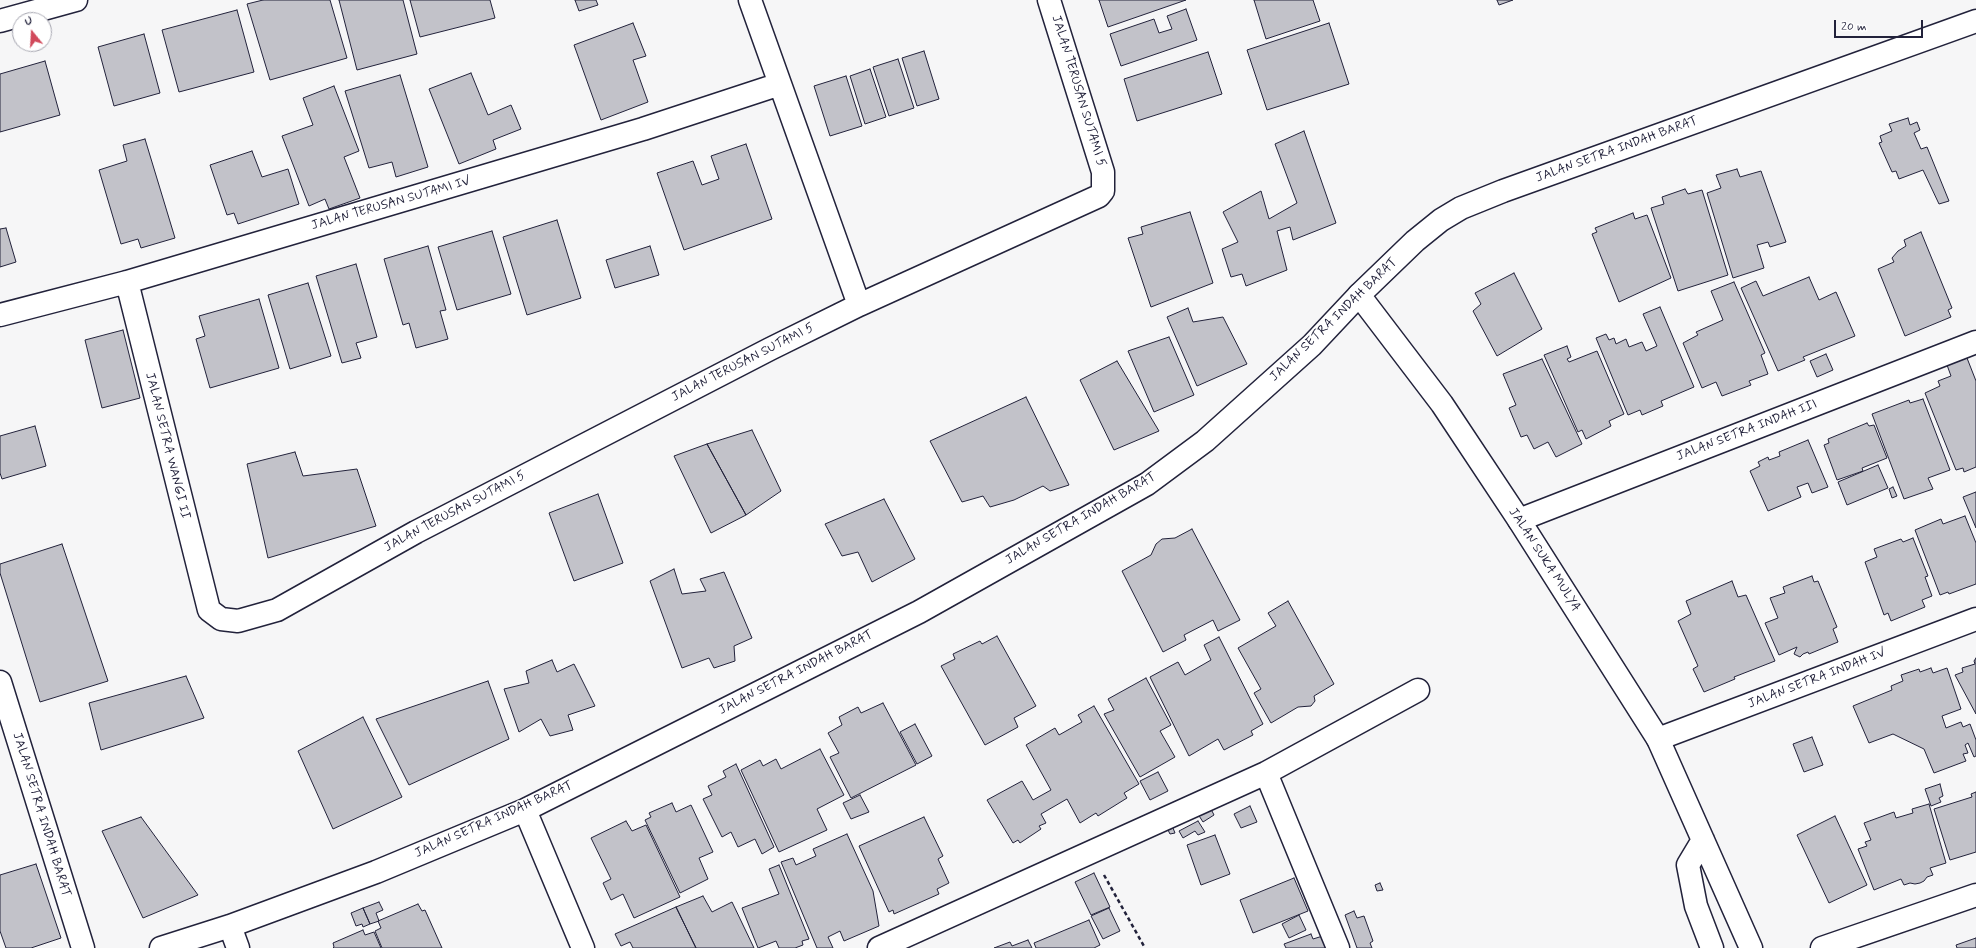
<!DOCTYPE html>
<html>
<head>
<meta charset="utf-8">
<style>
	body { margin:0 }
	#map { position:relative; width:1976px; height:948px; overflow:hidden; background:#f6f6f7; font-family:Mynerve,sans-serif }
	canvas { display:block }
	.north { position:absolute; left:12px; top:12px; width:40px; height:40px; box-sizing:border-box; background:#fff; border:1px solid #a7a7b1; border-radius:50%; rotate:342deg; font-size:11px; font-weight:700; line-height:16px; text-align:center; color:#22223b }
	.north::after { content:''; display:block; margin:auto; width:14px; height:18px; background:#d1495b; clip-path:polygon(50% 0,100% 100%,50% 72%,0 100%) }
	.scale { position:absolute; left:1834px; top:20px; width:89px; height:18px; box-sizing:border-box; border:2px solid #22223b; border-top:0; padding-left:5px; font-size:12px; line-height:14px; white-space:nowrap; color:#22223b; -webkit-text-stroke:3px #fff; paint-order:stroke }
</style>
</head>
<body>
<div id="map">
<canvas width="1976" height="948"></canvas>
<div class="north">U</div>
<div class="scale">20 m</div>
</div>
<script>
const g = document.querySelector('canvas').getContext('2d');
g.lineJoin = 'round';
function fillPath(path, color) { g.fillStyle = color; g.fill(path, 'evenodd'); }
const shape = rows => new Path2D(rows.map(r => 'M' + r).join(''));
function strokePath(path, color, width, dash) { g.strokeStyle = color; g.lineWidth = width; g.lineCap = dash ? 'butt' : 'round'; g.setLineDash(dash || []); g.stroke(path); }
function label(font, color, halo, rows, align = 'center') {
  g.font = font + ' Mynerve,sans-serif'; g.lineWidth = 3; g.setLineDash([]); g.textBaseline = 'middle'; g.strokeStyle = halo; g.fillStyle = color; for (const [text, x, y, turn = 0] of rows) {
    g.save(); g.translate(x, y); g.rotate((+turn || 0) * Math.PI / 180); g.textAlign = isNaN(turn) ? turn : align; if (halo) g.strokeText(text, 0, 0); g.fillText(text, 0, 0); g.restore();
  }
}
const building = shape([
	[263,0,330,0,347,58,270,80,247,4,263,0],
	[339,0,403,0,417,54,357,70,339,0],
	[410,0,490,0,495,18,420,37,410,0],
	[575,0,596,0,598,5,579,11,575,0],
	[1099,0,1186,0,1108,27,1099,0],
	[1254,0,1313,0,1320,21,1266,39,1254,0],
	[1497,0,1513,0,1499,5,1497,0],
	[1186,9,1197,40,1121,66,1110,34,1154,19,1159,33,1172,29,1167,16,1186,9],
	[237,10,254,72,179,92,162,30,237,10],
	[633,23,646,56,633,60,648,102,601,120,574,45,633,23],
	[1329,23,1349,84,1267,110,1247,50,1329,23],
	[144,34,160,93,114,106,98,47,144,34],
	[924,51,939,99,917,106,902,58,924,51],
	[1208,52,1222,94,1137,121,1124,79,1208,52],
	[898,59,914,108,889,116,873,67,898,59],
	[45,61,60,115,0,132,0,74,45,61],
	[870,69,886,117,865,124,850,76,870,69],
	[471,73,488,115,511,105,521,129,493,140,496,149,459,164,429,89,471,73],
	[400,75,428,167,396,177,392,162,369,168,345,91,400,75],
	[846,76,862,126,830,136,814,86,846,76],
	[334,86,359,151,344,157,360,198,329,209,325,199,309,206,282,136,313,125,303,98,334,86],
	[1908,118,1910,125,1917,122,1920,130,1914,133,1921,149,1927,147,1949,201,1939,204,1923,170,1899,179,1896,171,1892,172,1879,143,1882,142,1880,136,1892,131,1889,124,1908,118],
	[1304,131,1336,223,1293,240,1290,227,1277,231,1287,270,1246,286,1242,274,1231,277,1222,249,1238,242,1223,212,1261,191,1269,219,1297,203,1275,144,1304,131],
	[145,139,175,238,141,248,138,239,121,244,99,170,127,161,123,145,145,139],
	[746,144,772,219,684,250,657,173,693,161,702,185,719,179,711,156,746,144],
	[252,151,262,177,288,169,299,204,238,224,234,213,227,215,210,165,252,151],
	[1737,169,1740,177,1761,171,1786,242,1770,247,1768,242,1757,245,1764,268,1733,278,1707,193,1721,188,1716,175,1737,169],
	[1685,189,1688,194,1702,190,1728,275,1678,291,1651,208,1664,204,1662,197,1685,189],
	[1190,212,1213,283,1151,307,1128,238,1143,234,1141,227,1190,212],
	[1633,213,1635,219,1647,215,1671,278,1619,302,1592,234,1597,232,1595,228,1633,213],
	[557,220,581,298,527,315,503,237,557,220],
	[6,228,16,262,0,267,0,229,6,228],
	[492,231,511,294,457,310,438,247,492,231],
	[1921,232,1952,308,1948,310,1951,317,1905,336,1878,269,1894,262,1892,258,1898,251,1906,246,1904,240,1921,232],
	[428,246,446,310,440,311,448,339,416,348,409,323,403,325,384,259,428,246],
	[650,246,659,275,615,288,606,260,650,246],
	[356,264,377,337,356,343,361,358,342,363,316,276,356,264],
	[1514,273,1542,329,1497,356,1473,311,1481,304,1475,293,1514,273],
	[1809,277,1819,300,1836,292,1855,336,1803,357,1805,360,1778,371,1741,288,1756,281,1763,296,1809,277],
	[1734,282,1765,353,1761,355,1768,374,1749,381,1751,385,1722,396,1716,382,1702,388,1683,343,1698,335,1696,332,1723,320,1711,291,1734,282],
	[308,283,331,356,290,369,268,295,308,283],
	[259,299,279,368,210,388,196,339,205,336,199,316,259,299],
	[1660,307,1694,387,1661,401,1663,406,1642,415,1640,410,1628,415,1596,338,1606,334,1609,340,1614,338,1616,344,1626,339,1629,347,1642,342,1646,351,1657,346,1643,314,1660,307],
	[1188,308,1193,322,1223,317,1247,364,1197,386,1167,317,1188,308],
	[123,330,140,398,102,408,85,340,123,330],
	[1169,337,1194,395,1154,412,1128,351,1169,337],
	[1567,346,1571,357,1567,359,1569,362,1597,351,1624,414,1609,421,1611,426,1586,439,1582,430,1578,432,1544,355,1567,346],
	[1826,354,1833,370,1817,377,1810,361,1826,354],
	[1967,358,1976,381,1976,467,1964,472,1963,468,1956,470,1925,393,1940,386,1938,381,1951,376,1947,365,1967,358],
	[1542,359,1582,444,1556,457,1548,442,1534,449,1527,435,1521,437,1509,408,1516,405,1503,374,1542,359],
	[1117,361,1159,431,1114,450,1080,380,1117,361],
	[1026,397,1069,485,1050,491,1043,486,1014,500,990,507,983,496,962,502,930,441,1026,397],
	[1923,399,1950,470,1928,478,1933,489,1904,499,1872,414,1909,400,1910,403,1923,399],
	[1867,423,1869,426,1874,425,1887,458,1862,468,1863,471,1837,480,1824,445,1829,443,1828,439,1867,423],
	[35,426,46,466,2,479,0,473,0,436,35,426],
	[752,430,781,491,746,515,707,444,752,430],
	[1808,440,1828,487,1812,493,1808,483,1797,487,1801,497,1768,511,1750,471,1760,466,1758,462,1768,457,1769,460,1780,456,1779,452,1808,440],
	[707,444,746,515,711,533,674,456,707,444],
	[295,452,303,476,357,469,376,526,268,558,247,464,295,452],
	[1878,465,1888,488,1847,505,1838,482,1878,465],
	[1893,487,1897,496,1892,498,1889,489,1893,487],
	[1976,492,1976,528,1963,497,1976,492],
	[598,494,623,563,574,581,549,513,598,494],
	[884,499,915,559,872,582,858,552,842,556,825,524,884,499],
	[1965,516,1976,543,1976,584,1949,594,1948,592,1940,595,1915,530,1941,519,1943,524,1965,516],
	[1192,529,1240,620,1218,631,1213,620,1184,635,1186,640,1163,652,1122,571,1151,555,1156,544,1162,539,1175,538,1192,529],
	[1913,538,1928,576,1925,577,1932,596,1922,600,1925,607,1891,621,1888,613,1884,615,1865,562,1877,557,1874,549,1901,539,1903,542,1913,538],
	[62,544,108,681,40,702,0,573,0,564,62,544],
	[674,569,682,594,706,591,700,579,724,572,752,638,734,646,735,661,714,668,709,658,682,668,650,581,674,569],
	[1812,576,1814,582,1818,581,1837,627,1833,629,1838,642,1809,654,1808,652,1803,654,1800,657,1794,654,1797,647,1779,655,1765,623,1778,618,1770,598,1785,593,1783,587,1812,576],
	[1732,581,1738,597,1746,595,1775,661,1734,677,1735,679,1704,692,1693,669,1698,666,1678,621,1691,614,1686,601,1732,581],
	[1288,601,1334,684,1314,696,1315,701,1311,706,1298,707,1271,723,1254,693,1261,689,1238,648,1276,626,1268,613,1288,601],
	[997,636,1036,706,1014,718,1018,727,985,745,941,666,955,659,953,654,980,641,982,644,997,636],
	[1219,637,1263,724,1251,731,1253,735,1224,750,1218,739,1189,756,1150,677,1178,662,1185,675,1211,660,1204,645,1219,637],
	[1976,658,1976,714,1955,675,1963,672,1962,668,1975,664,1974,661,1976,658],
	[552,660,557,672,574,664,595,706,568,715,573,730,550,736,541,719,519,732,504,689,529,683,526,671,552,660],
	[1931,668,1933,673,1947,668,1961,709,1942,716,1946,728,1961,722,1963,727,1970,724,1976,740,1976,756,1974,757,1968,743,1965,745,1968,753,1963,754,1966,761,1934,773,1924,749,1893,734,1869,743,1853,706,1892,690,1891,686,1903,681,1901,675,1919,669,1920,672,1931,668],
	[186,676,204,718,101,750,89,703,186,676],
	[1146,678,1171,725,1160,731,1175,757,1140,777,1104,714,1114,710,1108,699,1146,678],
	[488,681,509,739,409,785,376,719,488,681],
	[883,703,916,765,851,798,830,757,839,753,828,733,842,725,839,717,858,707,861,713,883,703],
	[1094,706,1139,784,1124,793,1127,798,1098,816,1096,813,1080,823,1067,799,1041,814,1046,823,1039,826,1041,829,1020,843,1018,840,1013,843,987,800,1022,781,1033,800,1051,790,1026,745,1055,728,1059,735,1082,722,1078,715,1094,706],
	[363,717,402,797,333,829,298,751,363,717],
	[915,724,932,756,917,764,900,732,915,724],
	[1812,737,1823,765,1804,772,1793,744,1812,737],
	[820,749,844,795,817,809,827,830,779,852,741,770,760,760,763,766,776,759,781,769,820,749],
	[736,764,774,847,762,854,755,839,738,847,731,832,722,837,703,799,712,795,708,786,726,777,723,771,736,764],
	[1158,772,1168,791,1150,800,1140,781,1158,772],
	[1940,784,1943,796,1939,798,1941,802,1931,806,1925,789,1940,784],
	[1976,792,1976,852,1950,860,1934,809,1972,797,1971,794,1976,792],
	[860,795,869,812,851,819,843,803,860,795],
	[672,803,676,812,691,805,713,852,699,858,708,879,680,893,645,820,651,817,649,813,672,803],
	[1929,804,1946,863,1930,868,1933,875,1927,877,1924,881,1920,883,1915,884,1910,883,1904,885,1901,879,1874,890,1858,849,1867,846,1865,842,1871,840,1864,823,1894,812,1896,818,1913,813,1912,809,1929,804],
	[1209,805,1214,815,1203,822,1196,811,1209,805],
	[1250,806,1257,822,1241,828,1234,814,1250,806],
	[1835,816,1867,885,1829,903,1797,835,1835,816],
	[141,817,198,895,143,918,102,831,141,817],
	[924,817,943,856,938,859,949,883,937,889,939,894,894,914,893,910,889,912,859,846,924,817],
	[626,821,632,831,646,825,680,897,634,918,623,894,611,900,603,883,611,879,591,838,626,821],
	[1198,821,1205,832,1198,835,1195,831,1183,838,1179,831,1198,821],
	[1173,828,1175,833,1170,834,1168,830,1173,828],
	[847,834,873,891,879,926,844,941,840,931,828,937,833,948,817,948,781,862,793,858,796,865,816,856,813,849,847,834],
	[1215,835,1230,874,1201,885,1187,845,1215,835],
	[36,864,61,938,31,948,6,948,0,931,0,875,36,864],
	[779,865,809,939,802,941,803,945,795,948,779,948,776,941,758,948,742,908,779,894,769,869,779,865],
	[1094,873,1110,907,1091,915,1075,882,1094,873],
	[1294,878,1308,911,1253,933,1240,900,1294,878],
	[1380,883,1383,890,1377,891,1375,885,1380,883],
	[703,896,712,912,732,902,754,948,696,948,676,907,703,896],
	[379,902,383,910,376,913,379,921,370,924,363,908,379,902],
	[418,904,422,911,425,910,442,948,382,948,375,931,381,928,378,921,418,904],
	[676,907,696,948,633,948,630,942,621,946,615,934,676,907],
	[363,908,370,924,363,927,362,924,356,926,351,913,363,908],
	[1109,908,1120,931,1103,939,1091,916,1109,908],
	[1354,911,1357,918,1364,916,1373,941,1370,943,1372,948,1357,948,1345,915,1354,911],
	[1299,915,1306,930,1289,938,1282,924,1299,915],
	[1089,920,1100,945,1094,948,1036,948,1034,943,1089,920],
	[363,930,365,935,374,932,381,948,333,948,334,947,333,943,363,930],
	[1311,934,1313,939,1326,935,1331,948,1286,948,1284,944,1311,934],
	[1976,938,1976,948,1957,948,1956,945,1976,938],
	[1028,940,1032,948,994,948,1010,942,1012,946,1028,940]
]);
fillPath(building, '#c2c2c9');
strokePath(building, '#22223b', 1);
const street = shape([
	[750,0,859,305],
	[0,21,76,0],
	[127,282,209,610,221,619,238,621,277,610,416,532,770,349,859,305,1099,196,1103,191,1103,172,1049,0],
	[0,315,127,282,643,129,780,84],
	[1519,520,1976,342],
	[0,682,83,948],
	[1658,739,1976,619],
	[1266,773,1338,948],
	[525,810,583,948],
	[230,926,238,948],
	[161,948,230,926,376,872,525,810,919,612,1147,484,1205,441,1312,345,1359,295],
	[879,948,1266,773,1418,690],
	[1822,948,1976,895]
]);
const secondary = shape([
	[1703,840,1688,865,1696,906,1712,948],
	[1751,948,1658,739,1519,520,1442,404,1359,295,1415,241,1441,220,1461,208,1503,191,1976,21]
]);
strokePath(street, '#22223b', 25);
strokePath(secondary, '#22223b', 25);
strokePath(shape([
	[1104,875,1145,948]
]), '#22223b', 2.5, [4, 3]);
strokePath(street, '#fff', 22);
strokePath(secondary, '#fff', 22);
label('13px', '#22223b', '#fff', [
	["JALAN TERUSAN SUTAMI 5",1078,91,73],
	["JALAN SETRA INDAH BARAT",1617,150,-20],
	["JALAN TERUSAN SUTAMI IV",391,204,-16],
	["JALAN SETRA INDAH BARAT",1334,320,-44],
	["JALAN TERUSAN SUTAMI 5",743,363,-27],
	["JALAN SETRA INDAH III",1747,431,-21],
	["JALAN SETRA WANGI II",167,446,76],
	["JALAN TERUSAN SUTAMI 5",455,512,-28],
	["JALAN SETRA INDAH BARAT",1081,519,-30],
	["JALAN SUKA MULYA",1544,560,57],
	["JALAN SETRA INDAH BARAT",796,673,-27],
	["JALAN SETRA INDAH IV",1817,679,-21],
	["JALAN SETRA INDAH BARAT",41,815,73],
	["JALAN SETRA INDAH BARAT",494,820,-24]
]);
</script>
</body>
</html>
